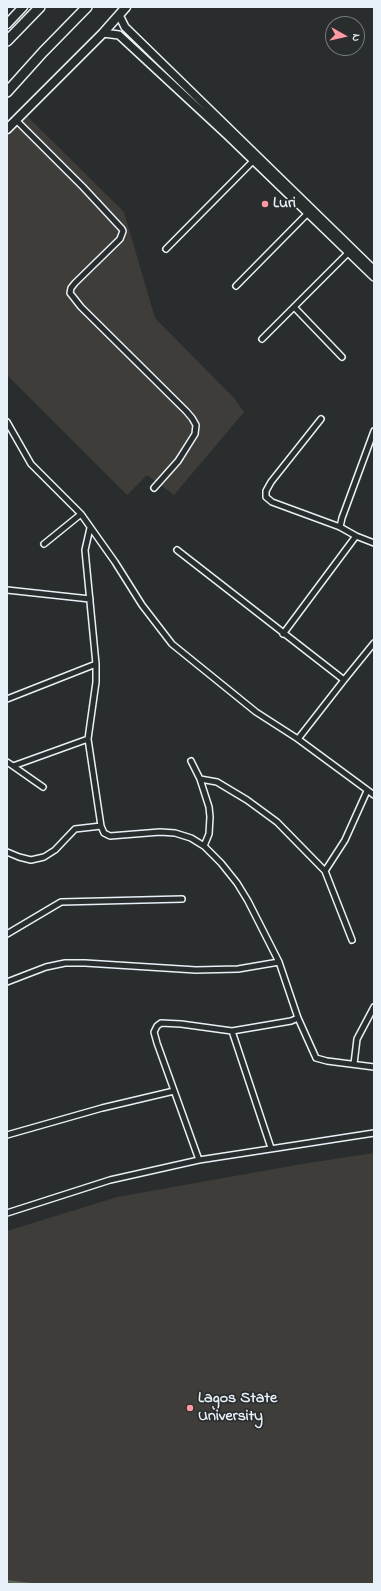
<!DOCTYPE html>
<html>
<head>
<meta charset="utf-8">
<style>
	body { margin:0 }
	#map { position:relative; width:381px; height:1591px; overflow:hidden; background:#2a2d2e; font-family:"Indie Flower",sans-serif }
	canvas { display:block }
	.frame { position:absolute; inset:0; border:8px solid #e8f1f8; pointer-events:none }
	.north { position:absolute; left:325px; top:16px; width:40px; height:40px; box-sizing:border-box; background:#2a2d2e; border:1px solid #767b7f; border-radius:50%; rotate:98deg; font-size:11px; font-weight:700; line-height:16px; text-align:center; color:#e8f1f8 }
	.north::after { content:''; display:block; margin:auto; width:14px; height:18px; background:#ff9aa2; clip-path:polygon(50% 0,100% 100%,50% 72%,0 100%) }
</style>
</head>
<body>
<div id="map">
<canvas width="381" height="1591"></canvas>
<div class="frame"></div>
<div class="north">N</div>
</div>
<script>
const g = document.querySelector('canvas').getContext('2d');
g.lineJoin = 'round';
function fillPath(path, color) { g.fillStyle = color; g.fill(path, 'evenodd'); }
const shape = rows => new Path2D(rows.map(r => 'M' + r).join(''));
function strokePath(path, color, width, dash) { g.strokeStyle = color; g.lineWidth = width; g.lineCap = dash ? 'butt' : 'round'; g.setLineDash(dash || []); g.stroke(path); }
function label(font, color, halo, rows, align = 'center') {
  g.font = font + ' "Indie Flower",sans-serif'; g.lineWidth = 3.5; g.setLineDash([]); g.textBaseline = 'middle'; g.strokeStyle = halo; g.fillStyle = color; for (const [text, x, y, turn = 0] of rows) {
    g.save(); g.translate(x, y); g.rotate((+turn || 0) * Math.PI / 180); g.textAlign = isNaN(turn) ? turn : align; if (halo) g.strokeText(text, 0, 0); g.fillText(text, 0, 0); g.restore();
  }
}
fillPath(shape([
	[26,115,124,212,155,318,234,398,244,412,174,495,147,475,127,495,7,375,7,134],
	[374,1153,374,1584,7,1584,7,1231,117,1197,302,1164]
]), '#3f3d3a');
fillPath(shape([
	[7,1580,40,1584,7,1584]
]), '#5c6850');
const minor = shape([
	[16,120,83,187,122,229,123,231,120,239,75,283,71,288,70,293,81,307,186,411,192,418,196,425,195,434,190,442,178,461,154,488],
	[166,249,253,161],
	[236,286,308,213],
	[294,307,342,357],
	[262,339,349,252],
	[321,419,271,482,266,491,266,497,272,502,340,527,356,536,374,543],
	[7,422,31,464,81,514,115,562,142,605,172,644,256,712,298,739,374,795],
	[340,527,342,518,374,431],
	[90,528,85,550,96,664,96,682,88,739,101,826,104,833,110,836,160,832,175,833,191,838,204,846,221,863,237,883,248,901,279,962,298,1018,316,1058,327,1061,374,1067],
	[44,544,81,514],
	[177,550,344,680],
	[7,590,90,599],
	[283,634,356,536],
	[7,699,96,664],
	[298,739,344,680,374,643],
	[191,761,200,779,217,782,247,800,277,822,325,871,352,940],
	[7,762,13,766,88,739],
	[13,766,43,787],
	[200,779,209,807,210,817,209,834,204,846],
	[7,852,19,857,31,860,44,857,55,850,75,829,101,826],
	[325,871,345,840,367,791],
	[7,934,61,902,182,899],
	[7,982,46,967,65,963,85,963,196,970,238,969,279,962],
	[232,1031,271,1148],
	[354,1064,357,1039,374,1007],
	[7,1135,102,1108,174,1091],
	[199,1160,157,1043,154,1032,157,1026,161,1023,181,1024,232,1031,291,1021,298,1018],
	[7,1213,110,1180,199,1160,374,1133]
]);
const tertiary = shape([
	[119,15,125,27,374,270],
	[103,33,119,35,227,135,374,277]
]);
const primary = shape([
	[7,24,23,7],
	[7,129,103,33,126,7]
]);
const trunk = shape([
	[7,41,40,7],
	[7,92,43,52,87,7]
]);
strokePath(minor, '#e8f1f8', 8);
strokePath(tertiary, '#e8f1f8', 10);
strokePath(primary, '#e8f1f8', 11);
strokePath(trunk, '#e8f1f8', 12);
strokePath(minor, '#2a2d2e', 5);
strokePath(tertiary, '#2a2d2e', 7);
strokePath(primary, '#2a2d2e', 8);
strokePath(trunk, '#2a2d2e', 9);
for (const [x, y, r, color] of [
	[265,204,4,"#ff9aa2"],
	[190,1408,4,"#ff9aa2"]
]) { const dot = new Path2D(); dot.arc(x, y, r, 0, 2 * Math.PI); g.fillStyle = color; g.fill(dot); strokePath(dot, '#2a2d2e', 1.5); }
label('bold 16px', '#e8f1f8', '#2a2d2e', [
	["Luri",273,204],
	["Lagos State",198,1399],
	["University",198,1417]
], 'left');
</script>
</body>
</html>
